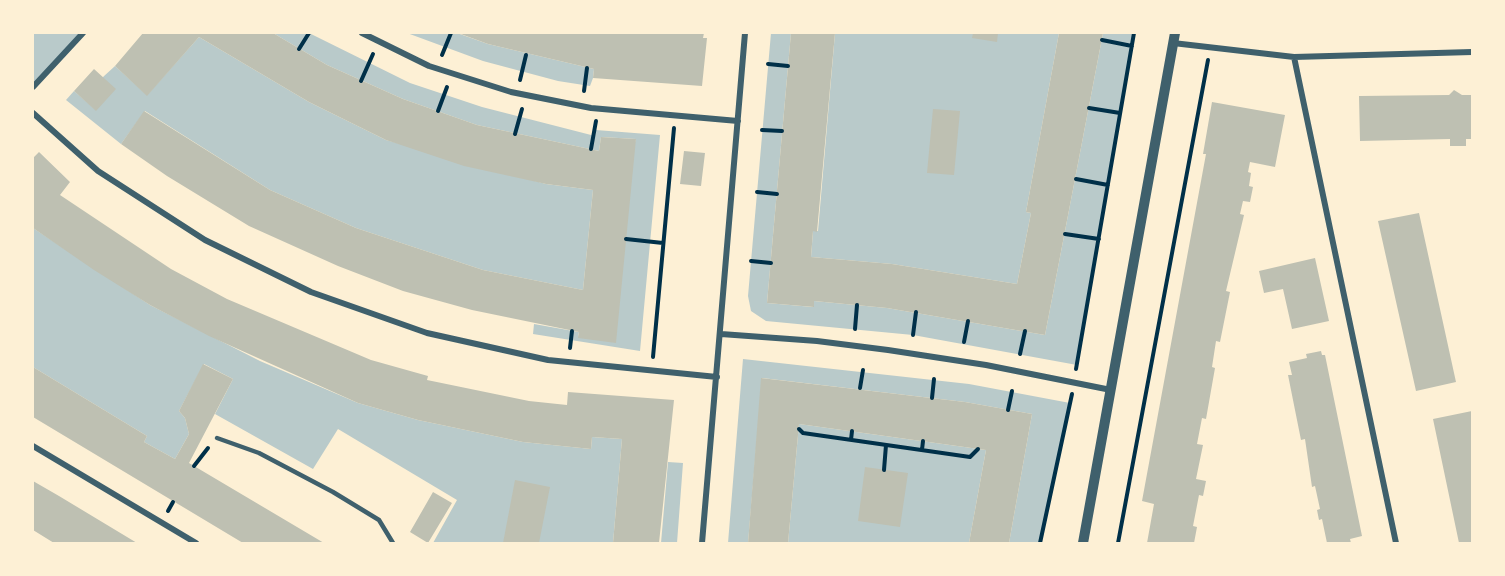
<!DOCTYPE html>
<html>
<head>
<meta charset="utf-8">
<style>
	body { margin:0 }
	#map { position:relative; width:1505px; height:576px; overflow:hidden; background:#fdf0d5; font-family:"Space Grotesk",sans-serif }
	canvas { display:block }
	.frame { position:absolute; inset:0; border:34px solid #fdf0d5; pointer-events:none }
</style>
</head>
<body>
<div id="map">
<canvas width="1505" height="576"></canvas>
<div class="frame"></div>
</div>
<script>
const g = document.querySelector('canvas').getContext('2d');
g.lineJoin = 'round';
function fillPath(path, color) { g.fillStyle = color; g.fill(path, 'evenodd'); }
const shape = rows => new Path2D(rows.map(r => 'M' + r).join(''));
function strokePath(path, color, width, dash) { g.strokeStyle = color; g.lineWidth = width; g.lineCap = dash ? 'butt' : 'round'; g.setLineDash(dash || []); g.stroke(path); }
fillPath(shape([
	[33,33,84,33,33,87],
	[273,33,309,33,410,83,482,107,595,136,596,130,660,135,640,351,533,334,534,324,579,332,578,338,636,139,601,137,599,151,477,125,403,99,327,65],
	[407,33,457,33,488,44,594,69,593,78,590,86,558,81,483,61],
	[771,33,791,33,767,303,813,307,814,301,887,308,1045,335,1103,33,1134,33,1077,365,913,335,766,321,751,311,748,296],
	[835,33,1059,33,1026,212,1031,213,1017,284,892,264,811,257,813,231,818,231],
	[199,37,309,102,386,140,546,184,593,190,583,290,483,270,356,228,270,190,145,111,121,144,66,100,74,91,96,110,103,77,115,66,147,95],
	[33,228,150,305,260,361,358,403,418,420,523,442,591,449,592,437,622,439,613,543,433,543,457,500,338,429,313,469,215,414,233,379,204,364,179,411,185,418,189,434,175,459,144,442,147,436,33,367],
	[743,359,969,384,1070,403,1040,543,1009,543,1032,414,965,402,762,378,748,543,728,543],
	[799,424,986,450,969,543,788,543],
	[668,462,683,463,677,543,661,543]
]), '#b9caca');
fillPath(shape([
	[143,33,273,33,327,65,403,99,477,125,599,151,601,137,636,139,616,343,578,338,579,332,472,310,403,291,338,266,249,226,167,176,121,144,144,111,270,190,356,228,483,270,583,290,593,190,546,184,464,166,386,140,309,102,199,37,147,96,115,66],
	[458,33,704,33,703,38,707,38,702,86,593,78,594,69,488,44],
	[791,33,835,33,817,232,813,231,811,257,892,264,1017,284,1031,213,1026,212,1059,33,1103,33,1045,335,887,308,814,301,814,307,767,303],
	[973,33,998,33,997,42,972,38],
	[94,69,116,89,96,111,74,91],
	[1454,90,1462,95,1472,95,1472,139,1466,139,1466,146,1450,146,1450,139,1360,141,1359,96,1449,95],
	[1212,102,1285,115,1275,167,1250,162,1248,172,1251,173,1249,186,1253,187,1250,202,1243,201,1240,214,1244,215,1226,291,1230,292,1220,342,1216,341,1212,367,1215,368,1206,419,1202,418,1197,444,1203,445,1196,479,1206,481,1203,496,1199,495,1193,526,1197,527,1194,543,1147,543,1154,504,1142,501,1206,154,1203,154],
	[933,109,960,111,954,175,927,173],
	[684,151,705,153,701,186,680,184],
	[39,152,70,182,60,195,171,269,227,299,371,360,428,376,427,380,529,401,567,405,568,392,674,400,659,543,613,543,622,439,592,437,591,449,523,442,418,420,358,403,209,336,150,305,94,270,33,228,33,158],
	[1419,213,1456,382,1416,391,1378,221],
	[1315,258,1329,321,1292,329,1283,289,1264,293,1259,271],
	[1321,351,1322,355,1325,355,1362,536,1350,539,1351,543,1327,543,1322,519,1319,520,1317,510,1320,509,1315,486,1312,487,1305,439,1301,440,1288,375,1292,375,1289,362,1307,358,1306,354],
	[203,364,233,379,189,463,324,543,243,543,33,417,33,367,147,436,144,442,175,459,189,434,185,418,179,411],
	[761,378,965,402,1032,414,1009,543,969,543,986,450,799,424,788,543,748,543],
	[1472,411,1472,542,1459,543,1433,419],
	[865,467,908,473,900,527,858,521],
	[515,480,550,487,539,543,503,543],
	[33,481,59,496,137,543,54,543,33,530],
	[433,492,452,503,428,543,410,532]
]), '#bec0b2');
strokePath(shape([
	[1102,40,1132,46],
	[299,49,309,33],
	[442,55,451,33],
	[768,64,788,66],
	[520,80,526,55],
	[361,81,373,54],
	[584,91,587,68],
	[1089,108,1120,113],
	[438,111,447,87],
	[762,130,782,131],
	[515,134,522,109],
	[591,149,596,121],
	[1076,179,1108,185],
	[757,192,777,194],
	[1065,234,1099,239],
	[626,239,663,243],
	[751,261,771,263],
	[855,329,857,305],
	[913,335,916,312],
	[964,342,968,321],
	[570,348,572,331],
	[1020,354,1025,331],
	[653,357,674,128],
	[1076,369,1134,33],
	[860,388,863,370],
	[932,398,934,379],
	[1008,410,1012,391],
	[799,429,803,433,970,457,978,449],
	[851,440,852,431],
	[922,450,923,441],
	[194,466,208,448],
	[884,470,886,445],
	[168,511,173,502],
	[1040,543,1072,394],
	[1118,543,1208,60]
]), '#003049', 4);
strokePath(shape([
	[217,438,259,453,333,492,379,520,393,543]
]), '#3f606c', 4.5);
strokePath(shape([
	[362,33,429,66,511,92,591,108,738,121],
	[1173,43,1294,57,1472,52],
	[1294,57,1396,543],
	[33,87,83,33],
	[33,113,98,171,205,240,311,292,427,333,548,360,717,377],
	[721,334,817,341,888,350,986,365,1111,390],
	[33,446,196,543],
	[702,543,745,33]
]), '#3f606c', 6);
strokePath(shape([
	[1083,543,1175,33]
]), '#3f606c', 10);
</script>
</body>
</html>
